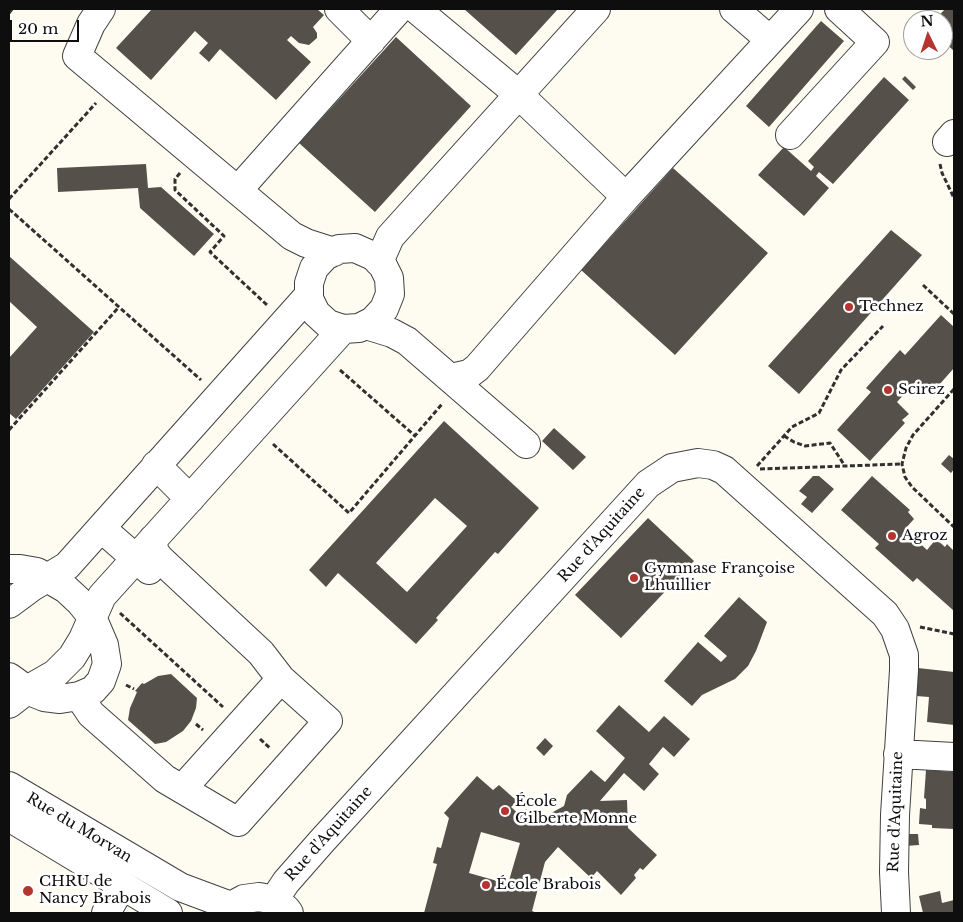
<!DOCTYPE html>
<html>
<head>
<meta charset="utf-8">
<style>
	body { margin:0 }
	#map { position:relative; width:963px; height:922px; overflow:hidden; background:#fefcf0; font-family:"Libre Baskerville",serif }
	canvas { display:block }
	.frame { position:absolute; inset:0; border:10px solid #0e0e0e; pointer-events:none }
	.north { position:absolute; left:903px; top:10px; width:50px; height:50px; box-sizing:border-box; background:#fff; border:1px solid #9f9f9f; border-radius:50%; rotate:356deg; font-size:14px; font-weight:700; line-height:20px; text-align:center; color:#0e0e0e }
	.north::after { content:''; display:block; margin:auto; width:18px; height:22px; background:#b53430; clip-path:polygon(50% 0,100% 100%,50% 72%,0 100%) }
	.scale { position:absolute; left:10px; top:20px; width:69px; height:22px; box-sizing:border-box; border:2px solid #0e0e0e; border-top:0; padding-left:6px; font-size:15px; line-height:18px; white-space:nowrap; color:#0e0e0e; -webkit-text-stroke:4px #fff; paint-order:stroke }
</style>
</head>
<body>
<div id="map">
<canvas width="963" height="922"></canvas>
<div class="frame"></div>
<div class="north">N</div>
<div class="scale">20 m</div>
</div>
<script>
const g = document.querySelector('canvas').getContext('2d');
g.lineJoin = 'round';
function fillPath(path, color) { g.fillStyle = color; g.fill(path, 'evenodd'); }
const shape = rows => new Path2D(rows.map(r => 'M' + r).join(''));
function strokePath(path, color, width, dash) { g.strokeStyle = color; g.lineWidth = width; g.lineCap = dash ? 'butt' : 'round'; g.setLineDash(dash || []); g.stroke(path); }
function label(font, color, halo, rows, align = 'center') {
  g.font = font + ' "Libre Baskerville",serif'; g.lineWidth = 5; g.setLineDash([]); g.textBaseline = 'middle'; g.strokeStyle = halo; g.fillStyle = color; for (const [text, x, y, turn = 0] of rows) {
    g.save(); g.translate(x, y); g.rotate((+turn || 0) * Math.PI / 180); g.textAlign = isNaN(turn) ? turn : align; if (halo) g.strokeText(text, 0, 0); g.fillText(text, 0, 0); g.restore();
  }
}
fillPath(shape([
	[152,9,317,9,324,15,313,27,317,33,317,38,309,45,299,43,291,36,287,40,311,62,276,100,220,49,209,62,199,53,208,43,195,31,151,80,116,48],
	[464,9,558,9,516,55],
	[945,9,954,9,953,50,943,41,943,20,935,20],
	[821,21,844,41,769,127,746,106],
	[396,37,471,106,375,212,299,143],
	[905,76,916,87,913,90,902,79],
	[884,77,909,100,833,184,819,172,816,176,829,188,804,216,758,175,784,147,811,171,814,167,808,161],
	[146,164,148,188,161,187,214,234,194,256,140,208,138,188,58,192,57,168],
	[673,168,768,253,675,355,581,270],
	[891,230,922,255,799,394,768,366],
	[9,256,94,332,16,419,9,413,9,358,37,327,9,301],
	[941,315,954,327,954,368,939,385,936,383,928,391,917,380,897,402,909,414,902,420,905,423,870,461,837,430,871,392,866,388,900,350,905,355],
	[444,421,539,508,498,554,495,552,436,618,438,620,416,644,338,573,326,587,309,570],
	[435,498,467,526,407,592,376,563],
	[554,428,586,457,573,470,542,441],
	[949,455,954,459,954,469,951,473,941,464],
	[813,476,819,476,834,489,812,513,801,504,807,497,799,491],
	[872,476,910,510,908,512,914,519,905,529,927,550,936,539,945,547,947,544,954,551,954,611,917,578,913,582,875,548,879,544,841,510],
	[648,518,694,561,621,638,575,595],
	[739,597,767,622,756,651,748,666,735,679,702,695,692,706,664,681,698,642,721,662,727,656,704,636],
	[918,668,954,672,954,725,927,722,929,697,916,696],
	[171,674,197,698,196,708,191,721,183,731,166,742,155,744,128,720,130,708,137,692,135,691,142,683,144,684,158,676],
	[619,705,649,732,664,716,690,739,674,757,663,747,649,764,659,774,644,791,624,773,600,801,627,800,628,828,657,855,643,870,640,868,634,875,636,878,621,895,597,871,591,878,558,847,545,862,532,911,537,913,424,913,437,864,433,863,437,847,441,848,449,818,444,813,477,776,493,790,499,785,517,801,511,807,520,815,526,809,542,824,553,812,564,806,567,795,591,770,605,782,625,758,596,731],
	[481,832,520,843,508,884,469,873],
	[545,738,553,746,544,756,536,748],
	[926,770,954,772,954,829,932,828,932,825,919,824,920,808,926,809,926,799,924,798],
	[904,834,918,834,919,845,905,846],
	[940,891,942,903,954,900,954,913,923,913,919,896]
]), '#56504b');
const minor = shape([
	[101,9,91,24,77,56,292,236,306,243,334,252],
	[339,9,371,41],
	[416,9,518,94,626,197,477,368,469,374,451,378],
	[734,9,770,40],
	[790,135,875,42,839,9],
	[947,142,954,134],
	[238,190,399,9],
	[626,197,799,9],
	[379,262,390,237,596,9],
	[366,325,392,333,407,341,526,444],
	[156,465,190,499],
	[101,528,149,570],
	[9,569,20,569,37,572,66,589,80,602,92,617,104,645,107,664,101,681,93,690,79,696,60,699,44,697,27,690,9,677],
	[9,604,32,587,67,566,309,295],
	[79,696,91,714,165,779,238,822,328,721,281,679,261,653,159,558,154,551,153,539],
	[9,704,27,690,55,674,72,657,83,639,102,596,343,329,359,328,373,321,384,309,390,294,389,278,382,264,373,256,355,248,339,249,325,256,314,268,309,283,309,299,316,313,328,324,343,329],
	[898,754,954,757],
	[9,786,180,887,231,906],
	[182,789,281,679],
	[9,817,168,913],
	[274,900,286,882,322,841,648,484,672,468,698,463,713,465,724,470,885,614,895,629,904,655,904,670,895,815,894,872,896,913],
	[106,913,122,885],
	[224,913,231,906,244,899,259,897,274,900,286,909,289,913]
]);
strokePath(minor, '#414141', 30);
strokePath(shape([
	[9,13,12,9],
	[940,164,942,173,954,198],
	[180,173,175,179,175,190,224,236,210,252,267,305],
	[9,199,96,103],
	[9,209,201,380],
	[923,285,954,314],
	[340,370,414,435],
	[954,389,913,435,906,448,902,464,905,477,912,487,954,527],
	[9,430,119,307],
	[784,436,794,442,805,446,830,443,845,466],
	[273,444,349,513,442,404],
	[757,466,792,427,819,413,841,370,883,326],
	[760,469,902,464],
	[120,613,223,707],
	[920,627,954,634],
	[126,685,134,689],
	[196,724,203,730],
	[260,739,270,748]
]), '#303030', 3, [5, 2.5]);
strokePath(minor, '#fff', 28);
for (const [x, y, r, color] of [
	[849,307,5,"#b53430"],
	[888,390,5,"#b53430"],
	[892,536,5,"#b53430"],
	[634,578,5,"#b53430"],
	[505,811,5,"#b53430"],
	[486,885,5,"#b53430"],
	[28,891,6,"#b53430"]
]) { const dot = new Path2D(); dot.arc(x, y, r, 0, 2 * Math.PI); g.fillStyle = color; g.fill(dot); strokePath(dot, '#fff', 2); }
label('15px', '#0e0e0e', '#fff', [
	["Technez",859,307],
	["Scirez",898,390],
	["Agroz",902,536],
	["Gymnase Françoise",644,569],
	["Lhuillier",644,586],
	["École",515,802],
	["Gilberte Monne",515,819],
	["CHRU de",39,882],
	["Nancy Brabois",39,899],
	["École Brabois",496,885]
], 'left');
label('15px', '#0e0e0e', '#fff', [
	["Rue d'Aquitaine",602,535,-48],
	["Rue d'Aquitaine",896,812,-88],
	["Rue du Morvan",79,828,31],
	["Rue d'Aquitaine",329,834,-48]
]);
</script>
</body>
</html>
